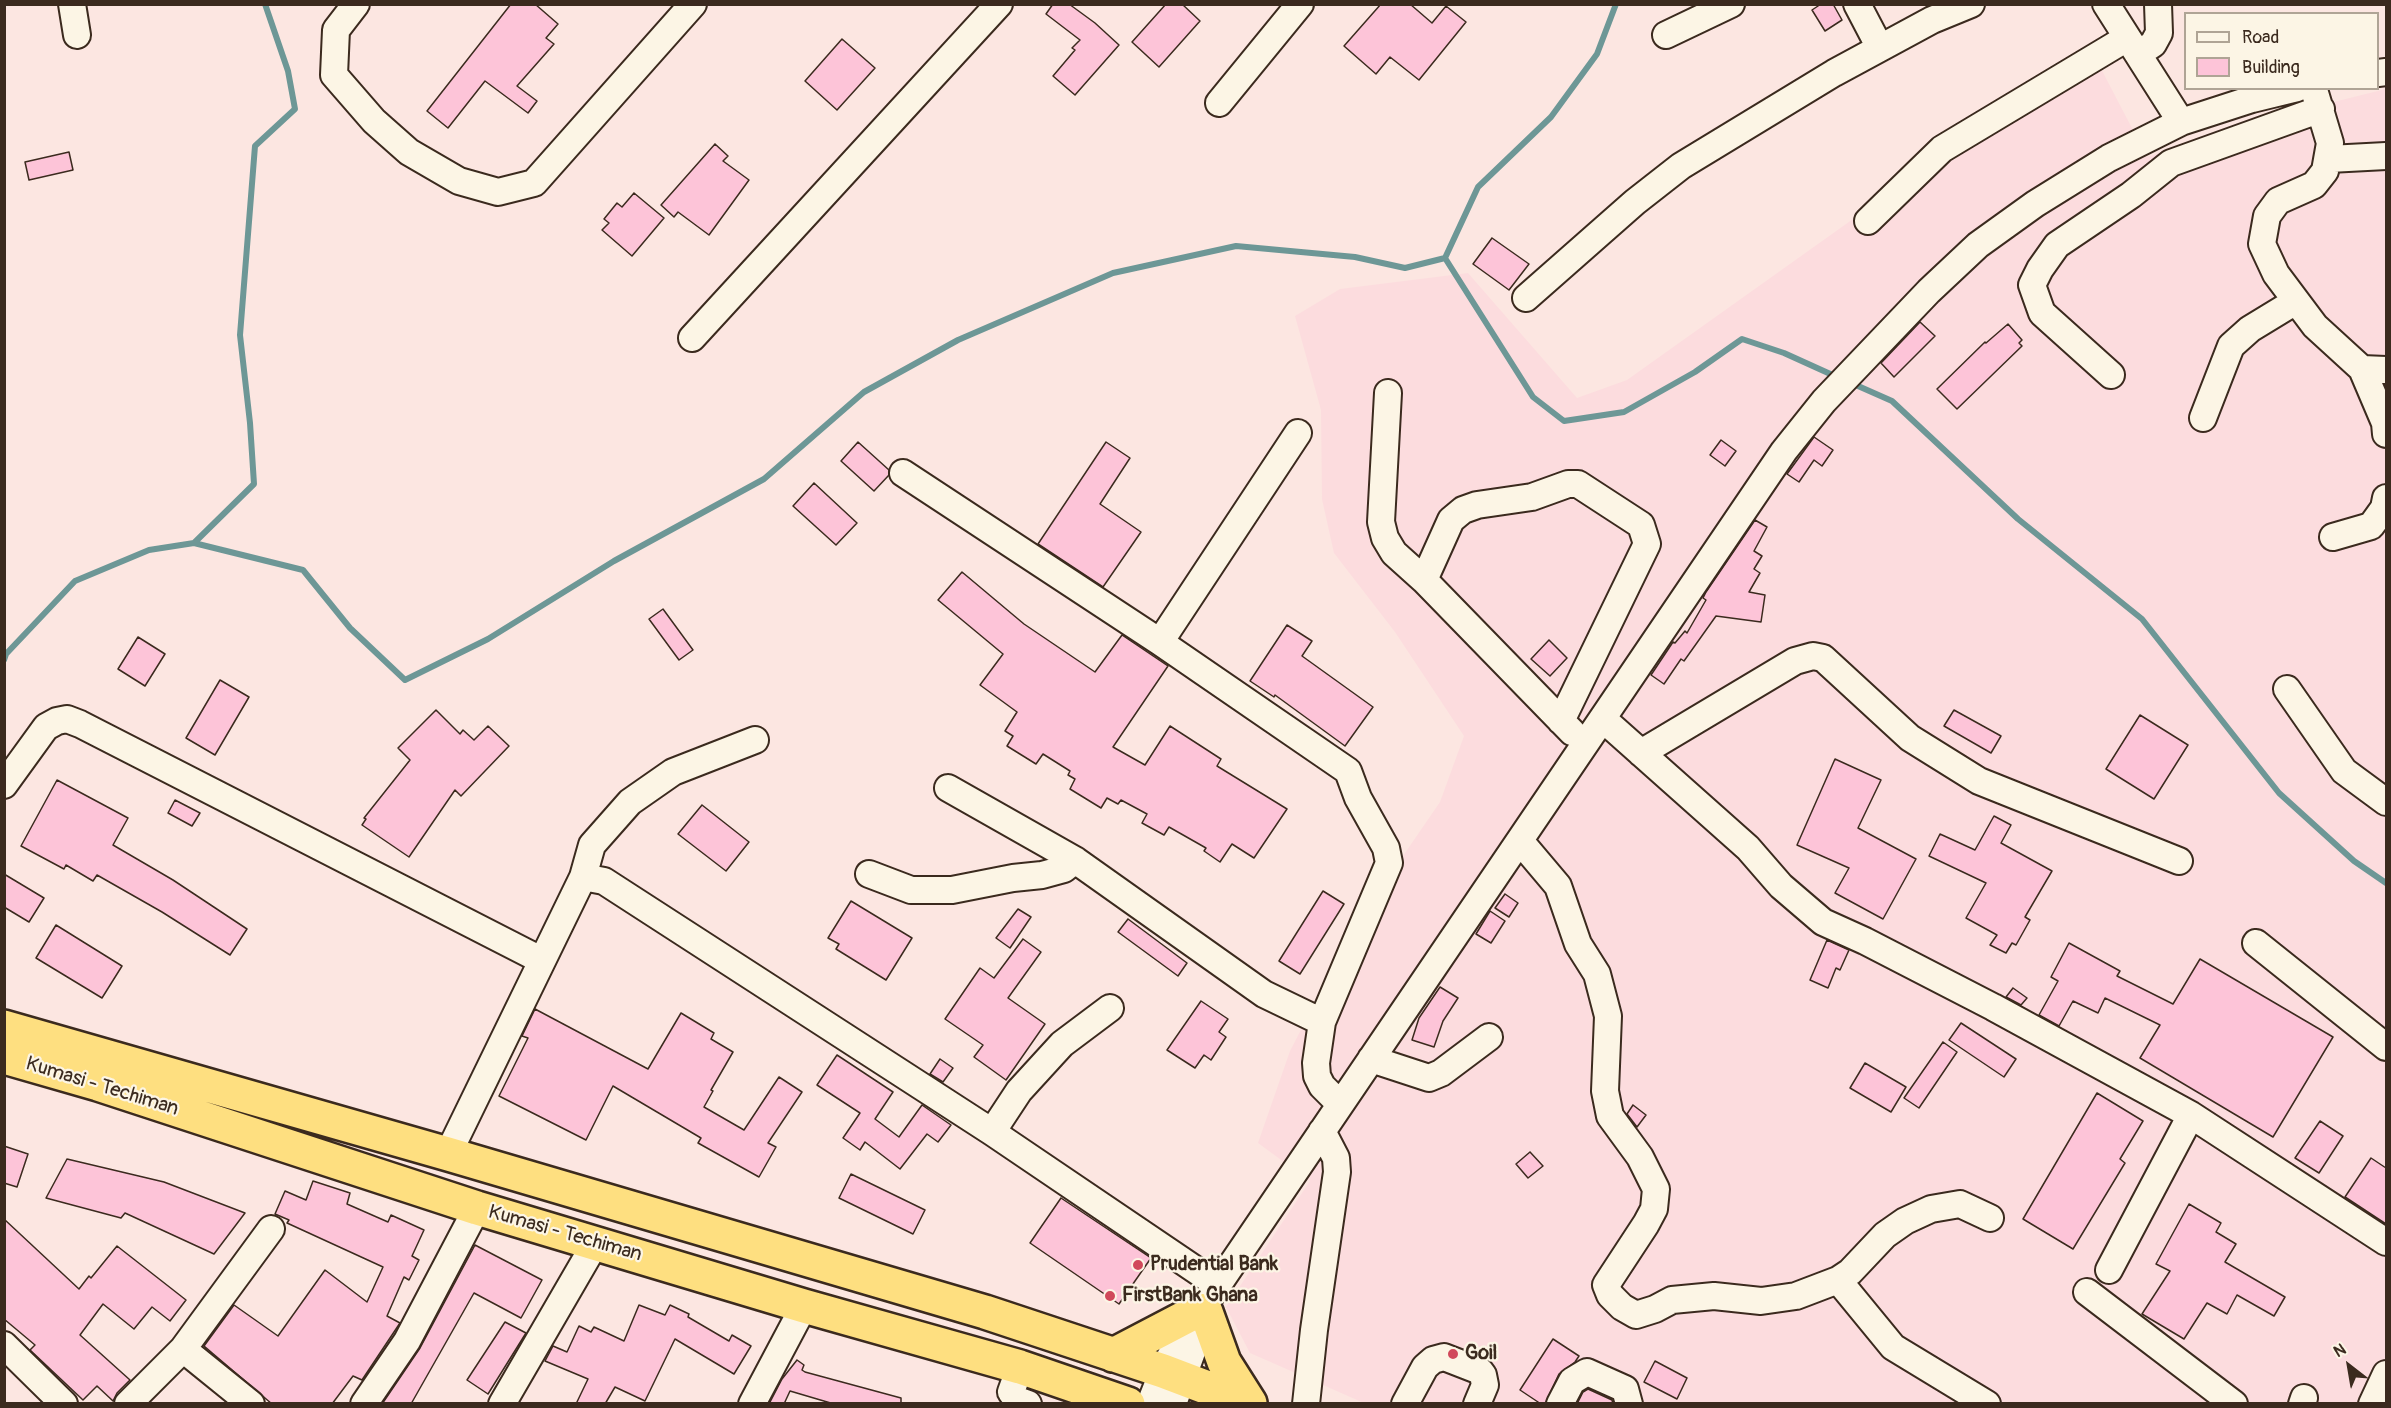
<!DOCTYPE html>
<html>
<head>
<meta charset="utf-8">
<style>
	body { margin:0 }
	#map { position:relative; width:2391px; height:1408px; overflow:hidden; background:#fce6e1; font-family:Pangolin,sans-serif }
	canvas { display:block }
	.frame { position:absolute; inset:0; border:6px solid #3b2a1e; pointer-events:none }
	.legend { position:absolute; left:2184px; top:12px; width:195px; height:78px; box-sizing:border-box; background:#fcf5e5; border:2px solid #afa495; margin:0; padding:8px 10px; list-style:none; font-size:18px; color:#3b2a1e }
	.legend li { display:flex; align-items:center; gap:12px; height:30px }
	.legend b { width:30px; border:2px solid #afa495 }
	.north { position:absolute; left:2319px; top:1336px; width:60px; height:60px; -webkit-text-stroke:4px #fcf5e5; paint-order:stroke; rotate:329deg; font-size:16px; font-weight:700; line-height:24px; text-align:center; color:#3b2a1e }
	.north::after { content:''; display:block; margin:auto; width:21px; height:27px; background:#3b2a1e; clip-path:polygon(50% 0,100% 100%,50% 72%,0 100%) }
</style>
</head>
<body>
<div id="map">
<canvas width="2391" height="1408"></canvas>
<div class="frame"></div>
<ul class="legend">
<li><b style="height:8px;background:#fcf5e5"></b>Road</li>
<li><b style="height:16px;background:#fdc4d8"></b>Building</li>
</ul>
<div class="north">N</div>
</div>
<script>
const g = document.querySelector('canvas').getContext('2d');
g.lineJoin = 'round';
function fillPath(path, color) { g.fillStyle = color; g.fill(path, 'evenodd'); }
const shape = rows => new Path2D(rows.map(r => 'M' + r).join(''));
function strokePath(path, color, width, dash) { g.strokeStyle = color; g.lineWidth = width; g.lineCap = dash ? 'butt' : 'round'; g.setLineDash(dash || []); g.stroke(path); }
function label(font, color, halo, rows, align = 'center') {
  g.font = font + ' Pangolin,sans-serif'; g.lineWidth = 4.5; g.setLineDash([]); g.textBaseline = 'middle'; g.strokeStyle = halo; g.fillStyle = color; for (const [text, x, y, turn = 0] of rows) {
    g.save(); g.translate(x, y); g.rotate((+turn || 0) * Math.PI / 180); g.textAlign = isNaN(turn) ? turn : align; if (halo) g.strokeText(text, 0, 0); g.fillText(text, 0, 0); g.restore();
  }
}
fillPath(shape([
	[2098,63,2147,157,2269,118,2386,89,2386,1403,1364,1403,1250,1353,1226,1307,1310,1181,1258,1143,1290,1051,1355,926,1440,802,1464,736,1395,632,1334,553,1322,499,1321,410,1295,316,1340,289,1468,273,1577,398,1627,380,1891,192]
]), '#fcdcde');
strokePath(shape([
	[1445,258,1533,397,1564,421,1624,412,1695,372,1742,339,1784,353,1837,377],
	[1849,382,1892,401,2018,519,2142,619,2279,793,2354,861,2386,883],
	[194,543,254,484,250,423,240,335,255,146,295,109,288,71,265,4],
	[4,660,6,654,75,581,149,550,194,543,303,570,350,628,405,680,488,639,614,561,764,479,864,392,958,340,1113,273,1236,246,1355,257,1405,268,1445,258,1478,187,1551,117,1597,54,1616,4]
]), '#6d9796', 6);
const building = shape([
	[511,4,535,4,558,24,546,38,554,44,517,86,537,101,528,113,485,81,448,128,427,111,511,4],
	[1053,4,1069,4,1095,23,1119,45,1075,95,1053,76,1075,50,1072,48,1080,40,1046,14,1053,4],
	[1166,4,1182,4,1200,21,1159,67,1132,42,1166,4],
	[1381,4,1410,4,1432,23,1446,6,1466,22,1419,80,1390,57,1376,74,1344,46,1381,4],
	[1821,4,1833,4,1842,20,1825,31,1812,10,1821,4],
	[842,39,875,68,837,110,805,81,842,39],
	[715,144,728,156,723,161,749,180,709,235,678,212,674,217,661,205,715,144],
	[69,152,73,170,29,180,25,162,69,152],
	[634,193,664,218,632,256,602,230,609,223,604,219,617,203,622,207,634,193],
	[1492,238,1529,264,1509,290,1473,264,1492,238],
	[1920,322,1935,336,1894,377,1881,363,1920,322],
	[2008,324,2022,340,2019,343,2022,346,1957,409,1937,389,1985,342,1986,343,2008,324],
	[1814,437,1833,450,1822,466,1814,460,1799,482,1787,474,1814,437],
	[1721,440,1736,451,1725,466,1710,455,1721,440],
	[858,442,889,470,889,475,874,491,841,461,858,442],
	[1106,442,1130,458,1100,504,1141,532,1103,587,1038,544,1106,442],
	[814,483,857,523,836,545,793,506,814,483],
	[1755,520,1767,527,1754,551,1762,556,1754,569,1760,573,1749,592,1765,595,1761,622,1716,616,1684,661,1681,659,1664,684,1651,675,1673,642,1675,643,1685,631,1687,633,1706,600,1703,598,1706,592,1755,520],
	[962,572,1024,624,1095,672,1122,635,1168,666,1113,747,1145,765,1170,726,1221,759,1217,766,1287,809,1254,858,1232,844,1220,862,1204,851,1206,848,1169,827,1164,835,1142,823,1147,814,1121,800,1118,804,1107,798,1101,808,1070,789,1075,779,1068,775,1070,771,1043,754,1036,764,1007,746,1013,736,1005,731,1017,712,980,685,1003,654,938,600,962,572],
	[663,609,693,650,679,660,649,619,663,609],
	[1287,625,1312,641,1302,656,1373,707,1345,746,1275,695,1274,697,1250,681,1287,625],
	[138,637,165,654,145,686,118,669,138,637],
	[1549,640,1567,658,1550,676,1531,659,1549,640],
	[220,680,249,697,215,755,186,738,220,680],
	[436,710,460,734,463,730,474,740,488,726,509,746,461,796,455,790,409,857,362,825,366,819,364,818,410,760,398,748,436,710],
	[1954,710,2001,736,1991,753,1944,726,1954,710],
	[2140,715,2188,745,2154,799,2106,769,2140,715],
	[1835,759,1881,780,1858,828,1916,859,1883,919,1835,893,1849,868,1797,845,1835,759],
	[57,780,128,818,113,845,173,880,247,929,230,955,162,912,97,875,93,881,66,865,64,869,21,846,57,780],
	[175,800,200,813,192,826,168,813,175,800],
	[702,805,749,842,726,871,678,834,702,805],
	[1994,816,2011,825,2001,843,2052,871,2025,917,2030,920,2016,945,2012,943,2006,953,1990,945,1997,935,1966,918,1986,883,1929,856,1940,834,1975,850,1994,816],
	[4,874,44,898,29,922,4,907,4,874],
	[1323,891,1344,904,1300,974,1279,961,1323,891],
	[1505,894,1518,903,1509,917,1495,908,1505,894],
	[851,901,912,938,886,980,836,949,839,944,828,938,851,901],
	[1018,909,1031,917,1010,948,996,938,1018,909],
	[1490,911,1505,921,1491,943,1476,934,1490,911],
	[1128,919,1187,963,1178,976,1118,932,1128,919],
	[56,925,122,966,102,998,36,958,56,925],
	[1023,939,1041,952,1008,998,1045,1024,1006,1080,974,1057,983,1045,945,1019,980,968,994,978,1023,939],
	[1827,940,1849,950,1840,970,1836,968,1828,988,1810,980,1827,940],
	[2069,943,2120,971,2117,976,2173,1004,2200,959,2333,1037,2273,1137,2140,1058,2160,1025,2105,998,2098,1013,2073,1001,2059,1026,2039,1015,2058,981,2051,977,2069,943],
	[1440,987,1458,998,1443,1021,1434,1047,1412,1040,1419,1018,1440,987],
	[2013,988,2027,998,2021,1005,2006,997,2013,988],
	[1201,1001,1228,1019,1219,1032,1226,1037,1211,1060,1204,1055,1195,1068,1167,1050,1201,1001],
	[535,1009,648,1069,681,1013,714,1033,711,1039,733,1052,711,1090,713,1091,704,1107,744,1130,779,1077,802,1092,768,1143,776,1147,759,1177,698,1143,701,1138,613,1086,586,1140,499,1096,528,1038,522,1036,535,1009],
	[1961,1023,2016,1059,2004,1077,1949,1040,1961,1023],
	[1943,1042,1957,1052,1919,1108,1904,1098,1943,1042],
	[837,1055,893,1092,875,1119,899,1137,922,1105,951,1125,938,1142,927,1134,900,1169,865,1142,860,1150,843,1138,860,1113,817,1085,837,1055],
	[940,1059,953,1068,943,1082,930,1074,940,1059],
	[1865,1063,1906,1087,1891,1112,1850,1088,1865,1063],
	[2097,1093,2143,1121,2120,1159,2125,1163,2073,1249,2023,1219,2097,1093],
	[1633,1105,1646,1115,1637,1127,1627,1114,1633,1105],
	[2320,1121,2343,1136,2319,1173,2295,1158,2320,1121],
	[4,1146,28,1154,17,1187,4,1183,4,1146],
	[1530,1152,1543,1166,1528,1178,1516,1164,1530,1152],
	[2371,1158,2386,1168,2386,1224,2345,1197,2371,1158],
	[67,1159,164,1182,245,1213,214,1254,125,1213,121,1218,46,1198,67,1159],
	[851,1174,925,1210,913,1234,839,1198,851,1174],
	[313,1181,350,1193,347,1204,388,1222,391,1215,424,1230,412,1256,419,1260,409,1280,404,1277,387,1316,400,1323,362,1380,353,1376,332,1404,272,1404,204,1346,234,1305,278,1336,325,1270,367,1302,383,1267,287,1223,289,1220,275,1214,285,1191,306,1200,313,1181],
	[1061,1198,1151,1258,1119,1304,1030,1243,1061,1198],
	[2189,1204,2221,1223,2216,1232,2236,1244,2225,1262,2285,1297,2274,1316,2237,1295,2227,1314,2207,1303,2184,1339,2142,1314,2170,1271,2156,1264,2189,1204],
	[4,1219,79,1289,89,1276,91,1278,117,1246,186,1300,170,1321,152,1307,134,1329,103,1304,80,1335,130,1380,117,1393,113,1401,97,1386,83,1400,30,1350,35,1345,4,1319,4,1219],
	[475,1245,542,1280,521,1318,474,1293,411,1404,382,1404,420,1348,475,1245],
	[639,1305,665,1315,670,1305,689,1314,688,1317,729,1341,732,1335,751,1346,734,1374,675,1339,645,1401,615,1387,605,1404,576,1404,588,1379,545,1361,553,1346,567,1352,579,1326,591,1332,594,1327,624,1341,639,1305],
	[505,1322,526,1333,488,1394,467,1380,505,1322],
	[1553,1339,1579,1356,1575,1362,1559,1374,1545,1404,1541,1404,1520,1390,1553,1339],
	[797,1360,804,1365,802,1370,805,1372,901,1398,901,1404,834,1404,790,1391,784,1404,769,1404,782,1379,797,1360],
	[1655,1361,1687,1378,1677,1399,1644,1382,1655,1361],
	[1588,1389,1612,1400,1613,1404,1577,1404,1583,1392,1588,1389]
]);
fillPath(building, '#fdc4d8');
strokePath(building, '#3b2a1e', 1.5);
const minor = shape([
	[72,4,77,35],
	[356,4,336,30,334,75,374,121,409,152,459,181,498,192,534,183,693,4],
	[1857,4,1880,48],
	[2106,4,2181,122],
	[1666,35,1731,4],
	[2138,54,2153,44,2159,33,2158,4],
	[2378,73,2386,72],
	[2315,93,2330,143,2325,171,2314,185,2278,201,2267,216,2262,244,2276,274,2315,326,2362,369,2385,423,2386,434],
	[1219,103,1300,4],
	[2329,159,2386,156],
	[1868,221,1942,149,2127,38],
	[1526,298,1635,202,1681,166,1834,73,1932,20,1971,4],
	[692,338,999,4],
	[2362,369,2386,370],
	[2111,375,2042,313,2032,285,2040,269,2057,245,2131,195,2171,163,2321,109],
	[1388,393,1381,522,1385,538,1394,553,1424,580,1572,732],
	[2203,418,2231,346,2250,329,2296,301],
	[903,473,1160,642,1348,771,1358,798,1386,848,1389,863,1322,1022],
	[2333,537,2371,526,2384,508,2386,498],
	[1424,580,1451,520,1463,510,1477,505,1532,497,1568,484,1578,484,1641,525,1647,544,1561,721],
	[1160,642,1298,433],
	[2287,689,2344,771,2386,802],
	[1603,719,1748,848,1781,886,1823,922,1865,941,1993,1007,2191,1115,2386,1242],
	[1641,753,1795,661,1813,656,1823,658,1910,738,1979,781,2179,861],
	[4,785,46,727,57,721,67,719,80,724,541,960],
	[948,788,1075,860,1264,994,1322,1022,1316,1063,1317,1076,1322,1086,1340,1104],
	[1520,841,1558,886,1578,944,1597,974,1608,1016,1605,1091,1610,1116,1640,1157,1656,1189,1654,1209,1646,1224,1606,1285,1610,1295,1622,1307,1636,1315,1655,1309,1672,1300,1714,1296,1761,1301,1796,1296,1838,1280,1893,1347,1987,1404],
	[869,874,911,890,952,890,1013,878,1042,875,1064,869,1075,860],
	[583,877,592,845,630,802,673,772,755,740],
	[2256,943,2386,1047],
	[1371,1059,1429,1078,1441,1073,1489,1037],
	[992,1132,1019,1091,1062,1044,1110,1008],
	[448,1154,583,877,604,881,992,1132,1218,1285],
	[2109,1270,2191,1115],
	[1838,1280,1850,1272,1885,1235,1905,1221,1931,1209,1960,1204,1990,1218],
	[2087,1292,2234,1404],
	[4,1345,64,1404],
	[183,1349,251,1404],
	[1020,1367,1011,1392,1017,1400,1028,1404],
	[128,1404,183,1349,271,1229],
	[364,1404,407,1341,477,1208],
	[502,1404,596,1242],
	[752,1404,804,1306],
	[1150,1404,1163,1371,1186,1325,1207,1301,1784,451,1824,401,1929,291,1978,245,2035,204,2109,158,2181,122,2252,99,2297,88],
	[1173,1404,1205,1316],
	[1306,1404,1314,1330,1337,1172,1336,1158,1322,1131],
	[1405,1404,1425,1367,1433,1360,1444,1357,1480,1371,1483,1375,1485,1385,1477,1404],
	[1560,1404,1572,1381,1587,1372,1625,1389,1629,1404],
	[2302,1404,2304,1398],
	[2372,1404,2386,1374]
]);
const highway = shape([
	[4,1027,448,1154,985,1312,1163,1371,1250,1404],
	[4,1057,98,1084,477,1208,804,1306,1020,1367,1128,1404],
	[1206,1312,1224,1362,1250,1403],
	[1113,1355,1199,1310]
]);
strokePath(minor, '#3b2a1e', 30);
strokePath(highway, '#3b2a1e', 38);
strokePath(minor, '#fcf5e5', 26);
strokePath(highway, '#fedf80', 33);
for (const [x, y, r, color] of [
	[1138,1265,6,"#d1495b"],
	[1110,1296,6,"#d1495b"],
	[1453,1354,6,"#d1495b"]
]) { const dot = new Path2D(); dot.arc(x, y, r, 0, 2 * Math.PI); g.fillStyle = color; g.fill(dot); strokePath(dot, '#fcf5e5', 2); }
label('20px', '#3b2a1e', '#fcf5e5', [
	["Kumasi - Techiman",102,1087,17],
	["Kumasi - Techiman",565,1234,16]
]);
label('bold 20px', '#3b2a1e', '#fcf5e5', [
	["Prudential Bank",1150,1265],
	["FirstBank Ghana",1122,1296],
	["Goil",1465,1354]
], 'left');
</script>
</body>
</html>
